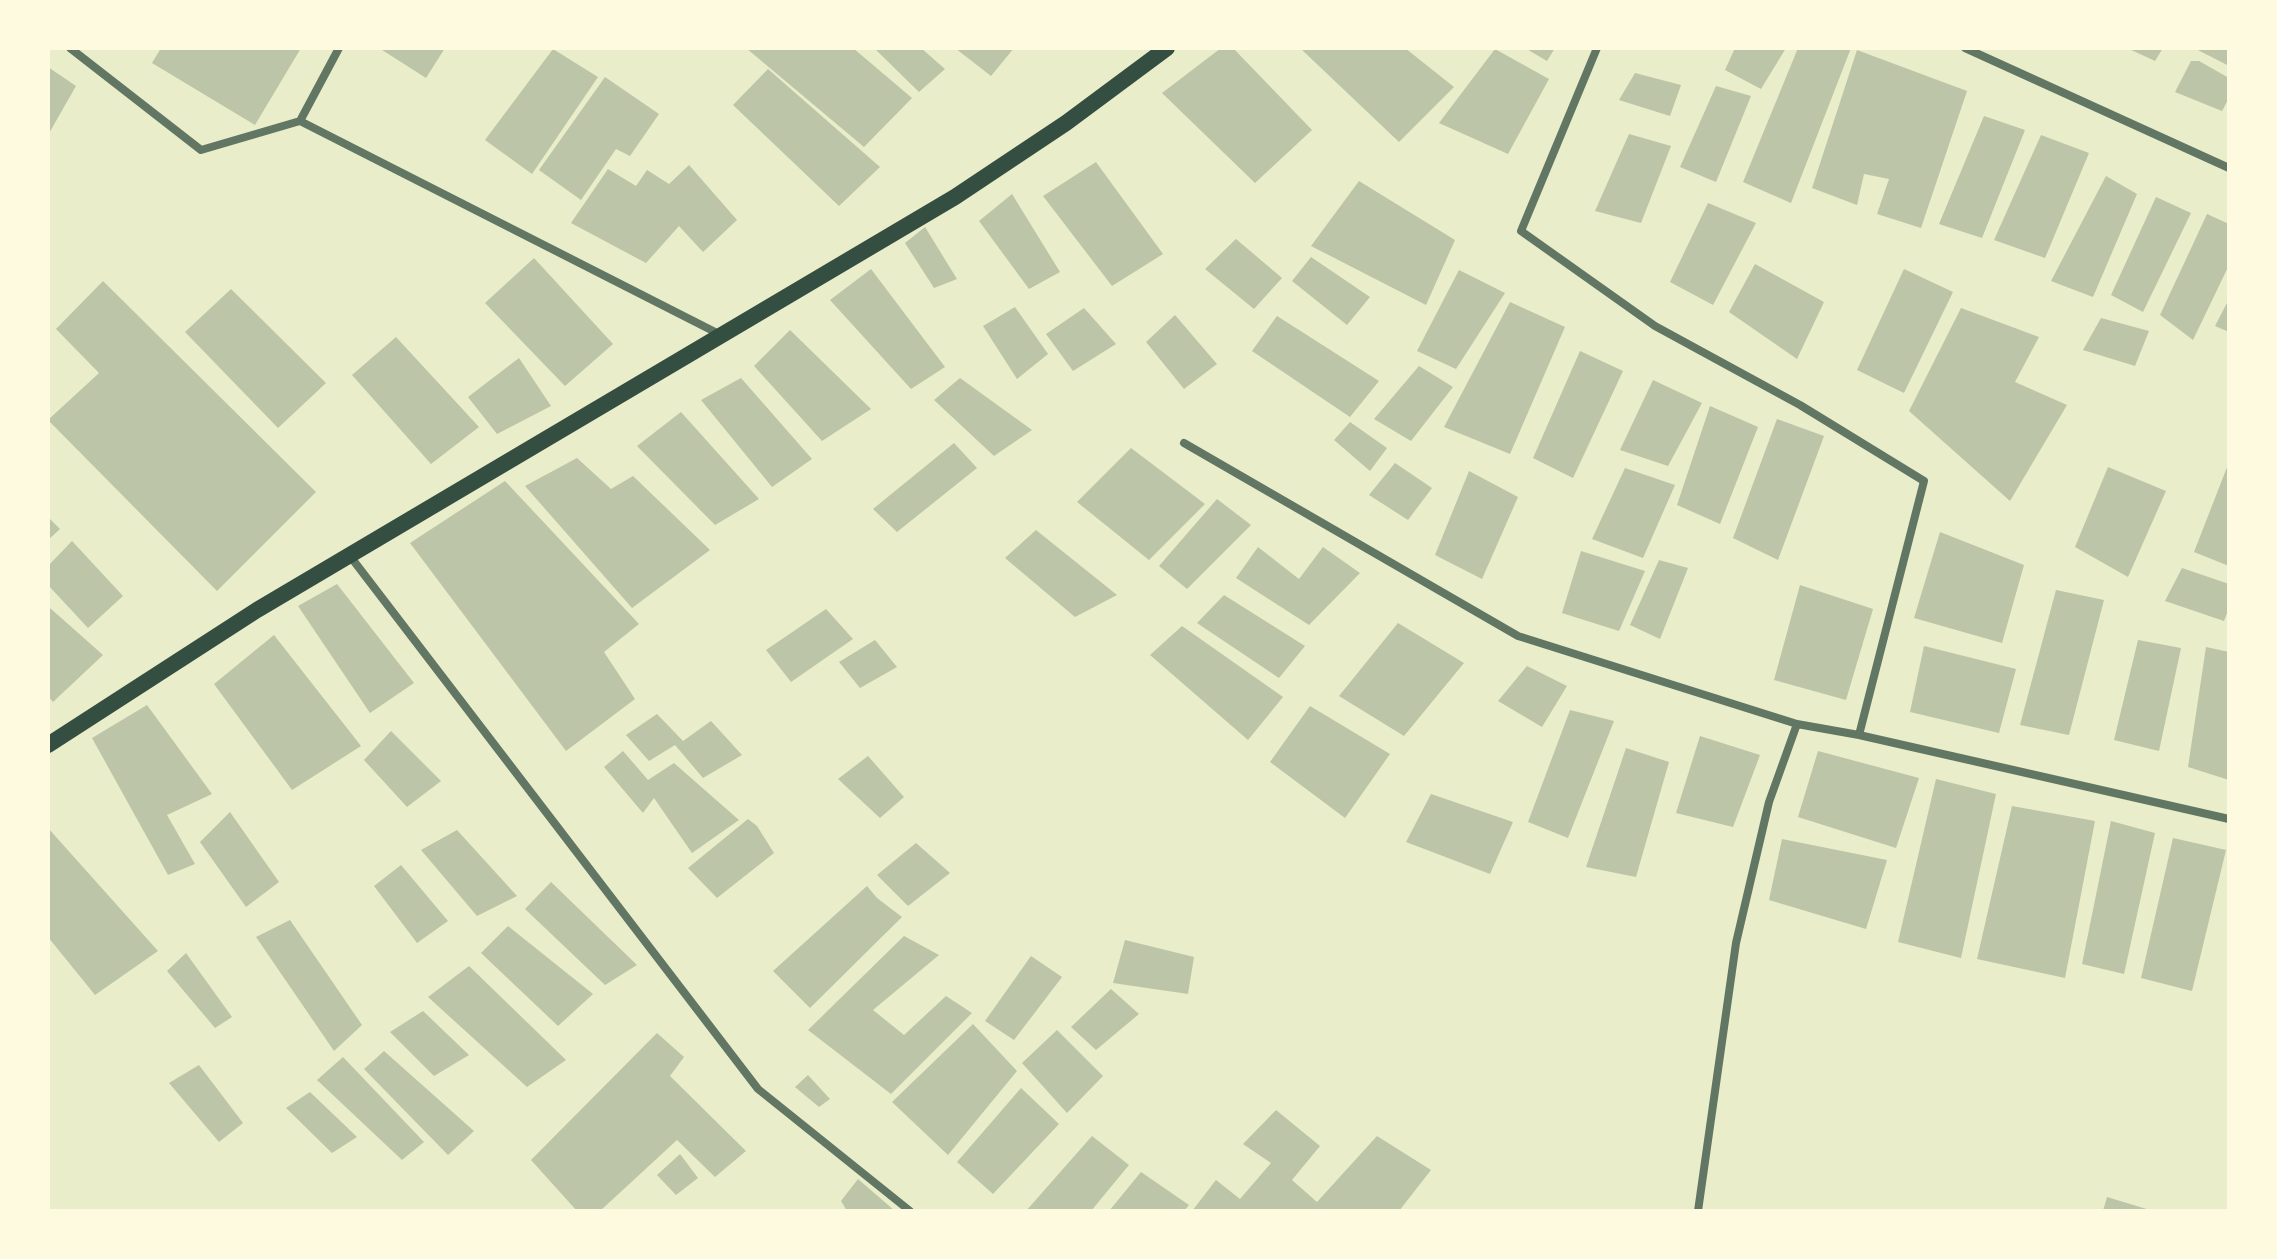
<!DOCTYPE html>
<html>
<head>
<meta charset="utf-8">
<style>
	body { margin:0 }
	#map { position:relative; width:2277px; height:1259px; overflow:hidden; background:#e9edc9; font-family:"Archivo Narrow",sans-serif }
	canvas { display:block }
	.frame { position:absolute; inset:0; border:50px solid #fefae0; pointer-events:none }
</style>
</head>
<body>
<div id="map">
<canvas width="2277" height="1259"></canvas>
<div class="frame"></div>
</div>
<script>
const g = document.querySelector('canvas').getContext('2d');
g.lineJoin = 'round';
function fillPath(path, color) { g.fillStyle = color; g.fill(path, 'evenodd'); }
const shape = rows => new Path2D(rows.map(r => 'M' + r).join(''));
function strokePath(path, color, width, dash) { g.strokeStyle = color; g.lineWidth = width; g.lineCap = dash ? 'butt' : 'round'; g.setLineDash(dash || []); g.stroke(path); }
fillPath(shape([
	[161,48,301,48,255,125,152,63],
	[379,48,445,48,426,78],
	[746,48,853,48,912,98,864,147],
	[874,48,921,48,945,69,919,92],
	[955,48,1014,48,991,76],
	[1221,48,1233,48,1312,130,1255,183,1162,93],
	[1300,48,1405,48,1454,87,1399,142],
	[1525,48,1555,48,1547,61],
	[1735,48,1786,48,1761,89,1725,70],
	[1798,48,1851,48,1791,203,1743,182],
	[2127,48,2163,48,2155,61],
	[2194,48,2229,48,2229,66],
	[553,49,598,77,532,174,485,140],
	[1495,49,1549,79,1508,154,1439,123],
	[1857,50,1967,91,1921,228,1877,214,1889,179,1864,174,1857,205,1812,188],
	[2191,61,2199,61,2229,78,2229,98,2222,111,2175,92],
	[48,67,76,86,48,135],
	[768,69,880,167,839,206,733,105],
	[1635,73,1681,85,1670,116,1619,100],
	[605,77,659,114,630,156,616,149,581,200,539,170],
	[1716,86,1751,96,1716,182,1680,167],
	[1984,116,2025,130,1982,238,1939,224],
	[1629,134,1671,146,1641,223,1595,211],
	[2041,135,2089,153,2045,258,1994,240],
	[1096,162,1163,254,1112,286,1043,196],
	[689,165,737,220,703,252,679,226,646,263,571,223,608,169,636,186,647,170,669,184],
	[2106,176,2137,194,2093,297,2051,281],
	[1359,181,1455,240,1426,305,1311,246],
	[1012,194,1060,272,1029,289,979,221],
	[2156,197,2191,213,2143,312,2111,295],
	[1708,203,1756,223,1713,305,1670,282],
	[2207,214,2229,224,2229,265,2193,340,2160,315],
	[925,227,957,279,934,288,905,243],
	[1236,239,1282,278,1254,309,1205,269],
	[1311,257,1370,297,1347,325,1292,281],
	[534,258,613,344,565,386,485,303],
	[1755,264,1824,302,1797,359,1729,312],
	[871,269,945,367,911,389,830,300],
	[1904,269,1953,292,1904,393,1857,370],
	[1459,270,1505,293,1456,369,1417,351],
	[103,281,316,492,217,591,48,420,99,373,56,329],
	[231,289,326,383,278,428,185,332],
	[2229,299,2229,332,2215,326],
	[1510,302,1565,327,1510,454,1444,427],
	[1015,307,1048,354,1017,379,983,326],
	[1084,308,1116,344,1073,371,1046,334],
	[1961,308,2039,337,2015,382,2067,405,2010,501,1909,411],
	[1175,315,1217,364,1184,389,1146,342],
	[1277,316,1379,381,1350,417,1252,351],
	[2101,318,2149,331,2135,366,2083,350],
	[790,330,871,409,822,441,754,366],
	[396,337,479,427,431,464,352,375],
	[1580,351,1623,371,1573,478,1533,458],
	[519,358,551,406,497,434,468,397],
	[1419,366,1453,387,1411,441,1374,419],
	[741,378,812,459,772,487,701,400],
	[960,378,1032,430,994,456,934,400],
	[1653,380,1702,403,1668,466,1620,450],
	[1710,406,1758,427,1720,524,1677,505],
	[681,412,759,499,715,525,637,446],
	[1777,419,1824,436,1778,560,1733,538],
	[1350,422,1387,448,1370,471,1334,440],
	[954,443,977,468,897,532,873,509],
	[1131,448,1205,504,1149,560,1077,502],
	[577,458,611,489,633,476,710,550,632,608,525,486],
	[2229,462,2229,566,2194,552],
	[1395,463,1432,488,1408,520,1369,495],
	[2108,467,2166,491,2128,577,2075,547],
	[1625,468,1675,485,1643,558,1592,539],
	[1469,471,1518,497,1482,579,1435,555],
	[505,481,639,624,604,652,635,699,566,751,410,543],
	[1217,499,1251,525,1187,589,1159,566],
	[48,517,60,529,48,540],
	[1036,530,1117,595,1075,617,1005,558],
	[1940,532,2024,565,2002,643,1914,618],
	[72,541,123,596,88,628,48,585,48,566],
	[1258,547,1299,579,1323,547,1360,573,1309,625,1236,578],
	[1581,551,1645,571,1619,631,1562,613],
	[1659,560,1688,568,1660,639,1630,625],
	[2182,568,2229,584,2229,608,2224,621,2165,601],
	[337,584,414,683,370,713,298,606],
	[1800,585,1873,609,1846,700,1774,680],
	[2056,590,2104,600,2069,735,2020,725],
	[1224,595,1305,646,1279,678,1197,623],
	[50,608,103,655,53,702,48,696,48,611],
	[826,609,853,639,791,682,766,650],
	[1398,623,1464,663,1404,736,1339,696],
	[1182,626,1283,697,1248,740,1150,655],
	[274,635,361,746,292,790,214,684],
	[875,640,897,667,860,688,839,662],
	[2138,640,2181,648,2159,751,2114,740],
	[1924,646,2016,669,1999,733,1910,712],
	[2206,647,2229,652,2229,780,2188,767],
	[1527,666,1567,686,1542,727,1498,701],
	[147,705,212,794,167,815,195,864,168,875,92,738],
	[1310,706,1390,754,1345,818,1270,762],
	[1570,710,1614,721,1568,838,1528,822],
	[657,714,683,741,711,721,742,755,703,778,675,745,649,761,626,735],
	[391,731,441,781,407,807,364,760],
	[1700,736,1760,755,1733,827,1676,813],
	[1626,748,1669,762,1636,877,1586,867],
	[623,751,648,780,674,763,739,820,692,853,654,798,643,813,604,767],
	[1818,751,1919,778,1896,848,1798,817],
	[868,756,904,797,880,818,838,779],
	[1936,779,1996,794,1961,958,1898,942],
	[1431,794,1513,822,1490,874,1406,842],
	[2012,806,2095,821,2065,978,1977,959],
	[230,812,279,882,246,907,200,842],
	[748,819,757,826,774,853,717,898,688,868],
	[2111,821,2155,833,2124,974,2082,964],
	[48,828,158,951,95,995,48,937],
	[457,830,517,896,477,916,421,850],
	[2173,838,2226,850,2192,991,2141,978],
	[1782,839,1887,860,1866,929,1769,900],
	[916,843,950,873,908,906,877,875],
	[401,865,448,921,417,943,374,886],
	[551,882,637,965,605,985,525,909],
	[867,886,877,898,902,917,810,1008,773,971],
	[290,920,362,1025,334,1051,256,937],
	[508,926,593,994,558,1026,481,953],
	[904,936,939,955,873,1010,904,1035,946,996,972,1013,891,1094,808,1030],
	[1125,940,1194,957,1188,994,1113,983],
	[186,953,232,1017,215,1028,167,971],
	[1031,956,1062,977,1014,1040,985,1021],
	[469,966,566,1060,527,1087,428,997],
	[1111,989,1139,1014,1096,1050,1071,1027],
	[423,1011,469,1055,434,1076,390,1032],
	[973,1024,1017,1071,948,1155,892,1102],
	[1057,1030,1103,1076,1067,1113,1022,1063],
	[657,1033,684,1057,670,1076,746,1151,715,1177,677,1140,600,1211,577,1211,531,1160],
	[384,1051,474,1131,448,1155,364,1069],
	[343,1057,424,1142,402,1160,317,1080],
	[199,1065,243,1123,219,1142,169,1083],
	[808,1075,830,1099,819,1107,795,1087],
	[1021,1088,1059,1124,993,1194,957,1162],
	[310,1092,357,1137,332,1153,286,1108],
	[1276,1110,1320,1146,1292,1180,1317,1202,1377,1136,1431,1170,1399,1211,1192,1211,1216,1180,1240,1199,1271,1163,1243,1144],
	[1092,1136,1129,1165,1091,1211,1026,1211],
	[680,1154,698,1178,676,1195,657,1175],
	[1141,1172,1189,1205,1184,1211,1109,1211],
	[858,1179,895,1211,847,1211,841,1201],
	[2107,1197,2150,1210,2150,1211,2103,1211]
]), '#bcc5a7');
strokePath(shape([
	[70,48,201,150,300,121,721,335],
	[1597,48,1521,231,1655,326,1800,405,1924,481,1859,735],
	[1965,48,2229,168],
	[300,121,339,48],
	[1184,443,1518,636,1797,724,1859,735,2229,819],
	[350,556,758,1089,910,1211],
	[1698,1211,1736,943,1769,802,1797,724]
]), '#617663', 8);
strokePath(shape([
	[48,745,257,610,955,197,1066,123,1167,48]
]), '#344e41', 16);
</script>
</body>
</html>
